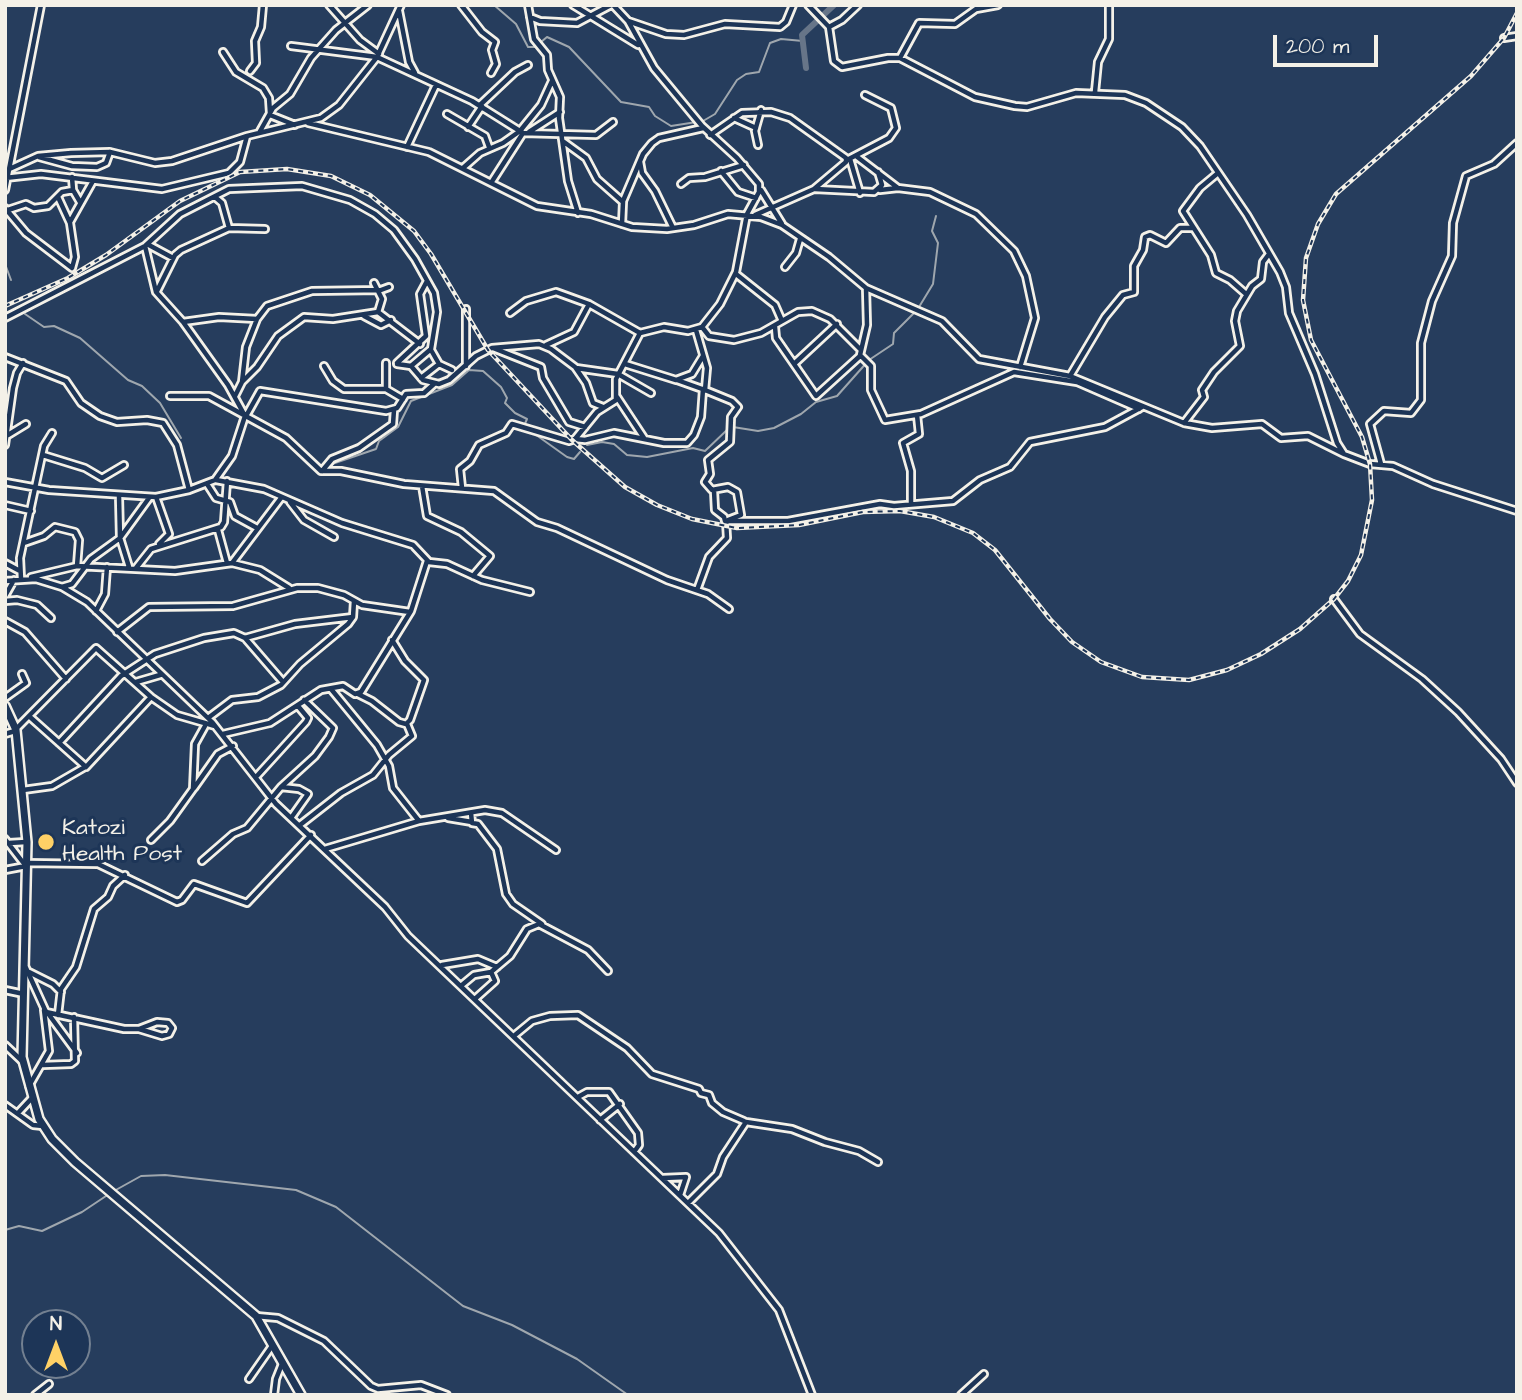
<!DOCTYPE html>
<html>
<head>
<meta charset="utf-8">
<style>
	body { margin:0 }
	#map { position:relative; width:1522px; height:1400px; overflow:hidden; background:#263d5d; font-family:"Architects Daughter",sans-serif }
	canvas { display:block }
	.frame { position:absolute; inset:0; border:7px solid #f4f1e8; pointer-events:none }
	.north { position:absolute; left:21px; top:1309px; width:70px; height:70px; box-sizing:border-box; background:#1d3557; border:2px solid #738091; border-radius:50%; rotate:0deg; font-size:19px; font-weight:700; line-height:28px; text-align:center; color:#f4f1e8 }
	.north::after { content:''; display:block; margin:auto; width:24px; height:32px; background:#ffd166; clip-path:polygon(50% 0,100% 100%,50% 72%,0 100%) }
	.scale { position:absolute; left:1273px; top:35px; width:105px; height:32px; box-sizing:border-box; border:4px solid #f4f1e8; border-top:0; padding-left:9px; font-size:21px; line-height:24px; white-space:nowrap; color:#f4f1e8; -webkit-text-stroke:5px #1d3557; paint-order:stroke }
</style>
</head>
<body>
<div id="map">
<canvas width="1522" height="1400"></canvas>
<div class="frame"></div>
<div class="north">N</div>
<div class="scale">200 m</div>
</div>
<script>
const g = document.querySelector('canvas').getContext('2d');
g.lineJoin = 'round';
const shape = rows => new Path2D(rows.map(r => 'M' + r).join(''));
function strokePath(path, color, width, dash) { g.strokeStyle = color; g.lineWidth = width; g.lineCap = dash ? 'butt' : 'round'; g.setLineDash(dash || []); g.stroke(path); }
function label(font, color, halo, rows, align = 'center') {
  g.font = font + ' "Architects Daughter",sans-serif'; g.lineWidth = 6; g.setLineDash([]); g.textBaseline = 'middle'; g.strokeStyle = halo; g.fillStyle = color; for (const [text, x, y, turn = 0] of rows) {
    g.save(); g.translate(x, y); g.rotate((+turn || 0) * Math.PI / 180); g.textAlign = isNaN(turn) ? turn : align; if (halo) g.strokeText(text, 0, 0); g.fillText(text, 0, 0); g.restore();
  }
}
strokePath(shape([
	[494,5,516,24,528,47,535,47,547,37,569,47,621,102,649,107,655,116,671,126,703,121,715,114,737,80,746,74,759,72,770,43,781,39,803,41],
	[5,264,11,280],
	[919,307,933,284,938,243,932,231,936,216],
	[25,314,44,327,54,326,80,338,128,380,142,386,160,403,181,438],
	[733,427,758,431,774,428,801,414,816,402,837,396,869,360,893,344,894,333,915,312],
	[532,432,567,457,574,459,580,452],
	[587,445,602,442,614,444,627,455,647,457,693,448,705,451,728,429],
	[329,465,376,449,379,441,398,427,411,401,452,385,469,370,483,371,501,387,507,398,505,403,515,413,527,419,524,426],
	[114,1191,141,1176,165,1175,296,1190,336,1207,463,1306,512,1325,577,1359,628,1395],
	[5,1230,19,1226,42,1231,82,1212,109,1194]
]), '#9fa7ae', 2);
strokePath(shape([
	[806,68,802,35,834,5]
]), '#677588', 6);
const street = shape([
	[329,5,360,40,379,54],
	[461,5,482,32,495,42,492,50,496,64,491,73],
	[528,5,534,39,547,55,548,70,560,97,559,118,568,181,578,213],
	[573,5,638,45],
	[613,5,628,21,666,34,684,35,725,24,780,27,786,22,793,5],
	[808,5,829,27,834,61,842,67,888,58,900,58,975,97,1015,106,1027,107,1076,93,1125,95,1146,103,1182,127,1200,146,1247,215,1280,272,1286,287,1289,313,1315,374,1337,443,1344,454,1370,464,1393,466,1433,484,1517,511],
	[399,11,409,62,415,73],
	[530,17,540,21,577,23,611,5],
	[829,27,842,20,858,5],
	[1504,38,1517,36],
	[291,46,377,57,472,101,523,133,596,135,613,122],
	[223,52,236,72,263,88,269,98,270,113],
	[900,58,919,23,955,24,976,9,998,5],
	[250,71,256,63,255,41,261,27,263,5],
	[1095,92,1098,62,1109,39,1109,5],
	[480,105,515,72,528,65],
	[447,114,485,136,489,147],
	[270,115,295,125],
	[734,118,756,128],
	[308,123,429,152,537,206,591,214,632,227,667,229,694,225,728,214,761,217,782,225,829,257,866,288,942,321,979,359,1070,376,1184,423,1212,428,1262,424,1281,438,1308,436,1344,454],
	[468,127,482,106],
	[529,132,560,112],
	[259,133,273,108,290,94,311,58,336,30,368,5],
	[710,135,742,113,771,112,790,118,846,158,846,162,814,189,755,215],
	[564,142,586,158,597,179,623,202,622,224],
	[758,145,755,131,761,110],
	[407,147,436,85],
	[856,156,898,188,930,192,976,214,1014,251,1026,276,1035,318,1020,367],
	[39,157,72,166,97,167,106,163,110,152],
	[850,159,860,193],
	[847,160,889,138,896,128,891,108,865,95],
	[640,162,642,173,655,191,673,228],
	[463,168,480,153,503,143,520,131,541,105,552,81],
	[5,171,38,156,71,153,110,152,155,163,172,161,247,136,321,118,339,105,377,57,401,5],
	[721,171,738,192,756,198],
	[1218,173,1200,188,1183,211,1211,255,1216,273,1230,280,1246,294],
	[72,177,73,190,80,202],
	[5,178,41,174,162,189,229,173,240,162,247,136],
	[491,183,523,133],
	[681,184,689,178,705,177,744,165],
	[815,189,874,192,882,185,878,172],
	[5,190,41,5],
	[761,190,782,224],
	[880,190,898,188],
	[215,197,222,203,229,228],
	[623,201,643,154,652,143,659,138,703,128],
	[5,208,26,233,72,268,75,257,70,223,58,197],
	[8,210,26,204,34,208,48,206,62,192,73,190],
	[70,222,93,181],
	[147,244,173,258],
	[785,267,796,253,800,239],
	[736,274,775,305,782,321],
	[866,288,867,325,860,355,871,366,871,390,885,420,921,414,1014,372,1077,382,1139,409],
	[157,291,175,255,181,250,229,228,265,229],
	[378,312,420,344],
	[510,313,526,301,556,292,589,304,640,333],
	[364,316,381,325,391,320],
	[5,318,145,246,180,214,229,189,302,186,350,200,375,214,394,230,415,259,434,293,437,312,431,349,411,366],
	[183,322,219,317,257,319],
	[702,327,709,336,734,340,761,333,798,312,812,311,830,319,860,349],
	[775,327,776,338,816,396,860,356],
	[696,330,707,368,705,390,732,401,738,407,731,417,730,442,708,460,710,474,705,482,712,490,728,487,737,492,741,515,728,520],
	[546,345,574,332,589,304],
	[493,348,541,367,543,378,569,422,585,427],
	[431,350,439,364,452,370],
	[5,357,66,381,81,403,100,416,117,422,147,420,163,423,177,445,189,490],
	[397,363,426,336,420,294,427,281],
	[397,364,411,366,423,380,439,384,449,380,476,356,492,348,539,344,551,349,575,367,586,383,593,403,603,407],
	[625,364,676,380,692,374,703,356],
	[794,364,837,324],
	[324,366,333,381,344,389,386,389,403,399],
	[466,366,466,309],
	[576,368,618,374,651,393],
	[1070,376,1105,317,1123,295,1134,292,1134,266,1143,250,1145,237,1150,235,1166,243,1180,228,1193,228],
	[421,378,439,364],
	[677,380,705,390],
	[242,382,257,367,278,336,304,317,333,319,378,312,382,299,374,283],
	[386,389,386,363],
	[170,396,209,396,286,438,321,471,341,471,404,484,494,491,537,522,557,528,667,580,708,594,729,609],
	[235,396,242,382,246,347,257,319,267,306,312,291,381,290,389,287],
	[617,397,644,438],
	[246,416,260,391,386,411,397,408,406,394,424,393,434,384],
	[1184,423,1204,397,1202,390,1214,372,1240,346,1235,321,1237,311,1252,286,1261,279,1263,262,1269,254],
	[8,435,26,424],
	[575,439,585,440,614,433,664,443,687,443,694,435,701,417,703,389],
	[5,445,13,388,17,373,23,363],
	[43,455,85,468,102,478,124,465],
	[1381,464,1370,424,1384,411,1411,413,1421,400,1421,343,1432,301,1452,256,1453,223,1466,176,1494,164,1517,143],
	[322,471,332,459,359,448,393,424,394,410],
	[216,480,264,489,342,523,413,545,429,562,447,564,482,580,530,592],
	[5,482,49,490,156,497,189,490,215,480,232,456,245,416,228,385,183,322,156,292,145,246],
	[207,484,216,498,230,502,235,516,257,528],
	[422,486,427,516,461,532,490,556,473,576],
	[462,488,460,469,470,461,479,445,506,433,512,424,569,441,575,439,597,412,616,400,616,379,640,333,664,327,688,331,702,327,720,304,736,272,747,214,759,192,759,184,737,158,702,126,654,68,628,21],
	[714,491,715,510,724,517,725,521],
	[119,496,120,538,129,567],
	[156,497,169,534,159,544],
	[290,502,304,520,334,537],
	[911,503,911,471,903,443,919,434,917,415],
	[5,505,31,511],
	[218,530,227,563],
	[24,543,44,536,55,527,75,532,79,540,77,566],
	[5,563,20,571],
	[232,563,281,498],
	[136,568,151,549,221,527,224,522,227,481],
	[31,577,77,566,175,571,232,563,260,570,289,588],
	[21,579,20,558,44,446,52,433],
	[5,581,36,579,62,587,87,602,212,722,276,804,385,907,408,936,719,1233,779,1310,812,1395],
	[62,587,72,584,91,559,120,538,149,498],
	[697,590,709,557,727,538,726,521,788,521,880,504,894,506,953,501,980,480,1010,467,1030,442,1105,427,1142,407],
	[5,596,14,580],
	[1334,599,1360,634,1422,679,1458,712,1501,759,1517,783],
	[5,601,17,600,37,605,51,618],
	[96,611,105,594,107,567],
	[5,621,25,632,66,679],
	[117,632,149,607,233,606,297,588,318,588,344,595,362,605,410,612],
	[245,638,283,682],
	[136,682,160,675],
	[331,689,377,745,389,766,393,788,419,821],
	[358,694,372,701,399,722,406,724,410,720,424,680,405,661,392,640],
	[151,697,177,715,215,726],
	[5,698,26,683,22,674],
	[208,718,232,700,258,697,281,685,300,664,348,624,353,617,354,601],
	[16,729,96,648,151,697,86,767,30,717],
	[5,734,15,731],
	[223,734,270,723,321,690,343,686,355,694,361,692,411,611,427,561],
	[59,743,121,676,155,654,204,638,234,633,245,638,295,624,353,617],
	[256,777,306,722,308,718,298,706],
	[281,787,299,789,308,794,291,818],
	[194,788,218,754,233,746],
	[23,790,52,786,85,767],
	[471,813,472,823,478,824,497,849,506,894,513,904,542,924],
	[448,818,472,822],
	[300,825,341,793,373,775,389,755,412,736,407,724],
	[5,839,25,865],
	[151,840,170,821,193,789,195,744,205,726],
	[9,843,26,842],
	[325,849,419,821,485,810,502,813,556,850],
	[202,861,233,834,247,828,281,787,315,756,329,737,333,728,304,700],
	[27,863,98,864,177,902,182,900,194,884,247,903,311,835],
	[5,870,26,866],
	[442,965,478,959,497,967],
	[26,968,46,1012,124,1029,139,1029,157,1022,168,1023,172,1028,169,1034,162,1036,139,1029],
	[29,972,53,984,61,992],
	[462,985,474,975,491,972,510,956,527,929,539,924,588,950,608,971],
	[5,990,24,994],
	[476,998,495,981,491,972],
	[47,1012,77,1053],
	[58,1015,61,989,76,967,94,909,108,897,113,886,125,875],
	[515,1035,532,1021,550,1016,578,1015,627,1048,652,1074,699,1089,701,1093,709,1095,712,1103,723,1112,744,1121],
	[5,1045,22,1061],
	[43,1065,71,1064,75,1061,74,1017],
	[29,1086,49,1051,44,1010],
	[578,1097,587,1092,609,1092,638,1133,639,1145,634,1152],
	[5,1105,33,1125,43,1126],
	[18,1113,32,1098],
	[600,1120,620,1104],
	[663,1178,686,1177,680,1195],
	[688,1203,717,1174,723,1157,746,1122,792,1129,825,1142,859,1151,878,1162],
	[256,1316,278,1318,324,1341,371,1386,378,1389,421,1385,447,1395],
	[249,1379,272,1346],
	[35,1395,49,1384],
	[274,1395,276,1379,282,1364],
	[961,1395,984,1374]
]);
const primary = shape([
	[5,706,16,730,27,842,22,1057,39,1119,52,1139,75,1162,256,1316,301,1395]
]);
strokePath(street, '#f4f1e8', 10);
strokePath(primary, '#f4f1e8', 12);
strokePath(street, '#1d3557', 4.5);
strokePath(primary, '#1d3557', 7);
const rail = shape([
	[5,306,68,278,106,255,180,201,240,172,287,169,331,176,370,195,414,231,431,254,488,350,572,440,625,487,657,505,692,519,737,528,799,525,863,512,900,511,934,517,973,533,995,550,1050,619,1072,642,1101,662,1142,677,1189,680,1227,670,1261,654,1300,629,1334,599,1348,581,1361,555,1372,500,1370,464,1362,437,1311,340,1303,300,1306,258,1318,224,1336,194,1471,76,1504,38,1517,13]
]);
strokePath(rail, '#f4f1e8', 4.5);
strokePath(rail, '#1d3557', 2, [5]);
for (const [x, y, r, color] of [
	[46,842,9,"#ffd166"]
]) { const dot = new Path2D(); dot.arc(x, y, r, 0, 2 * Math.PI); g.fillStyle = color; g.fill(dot); strokePath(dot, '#1d3557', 2.5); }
label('23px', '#f4f1e8', '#1d3557', [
	["Katozi",62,829],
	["Health Post",62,855]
], 'left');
</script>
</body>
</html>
